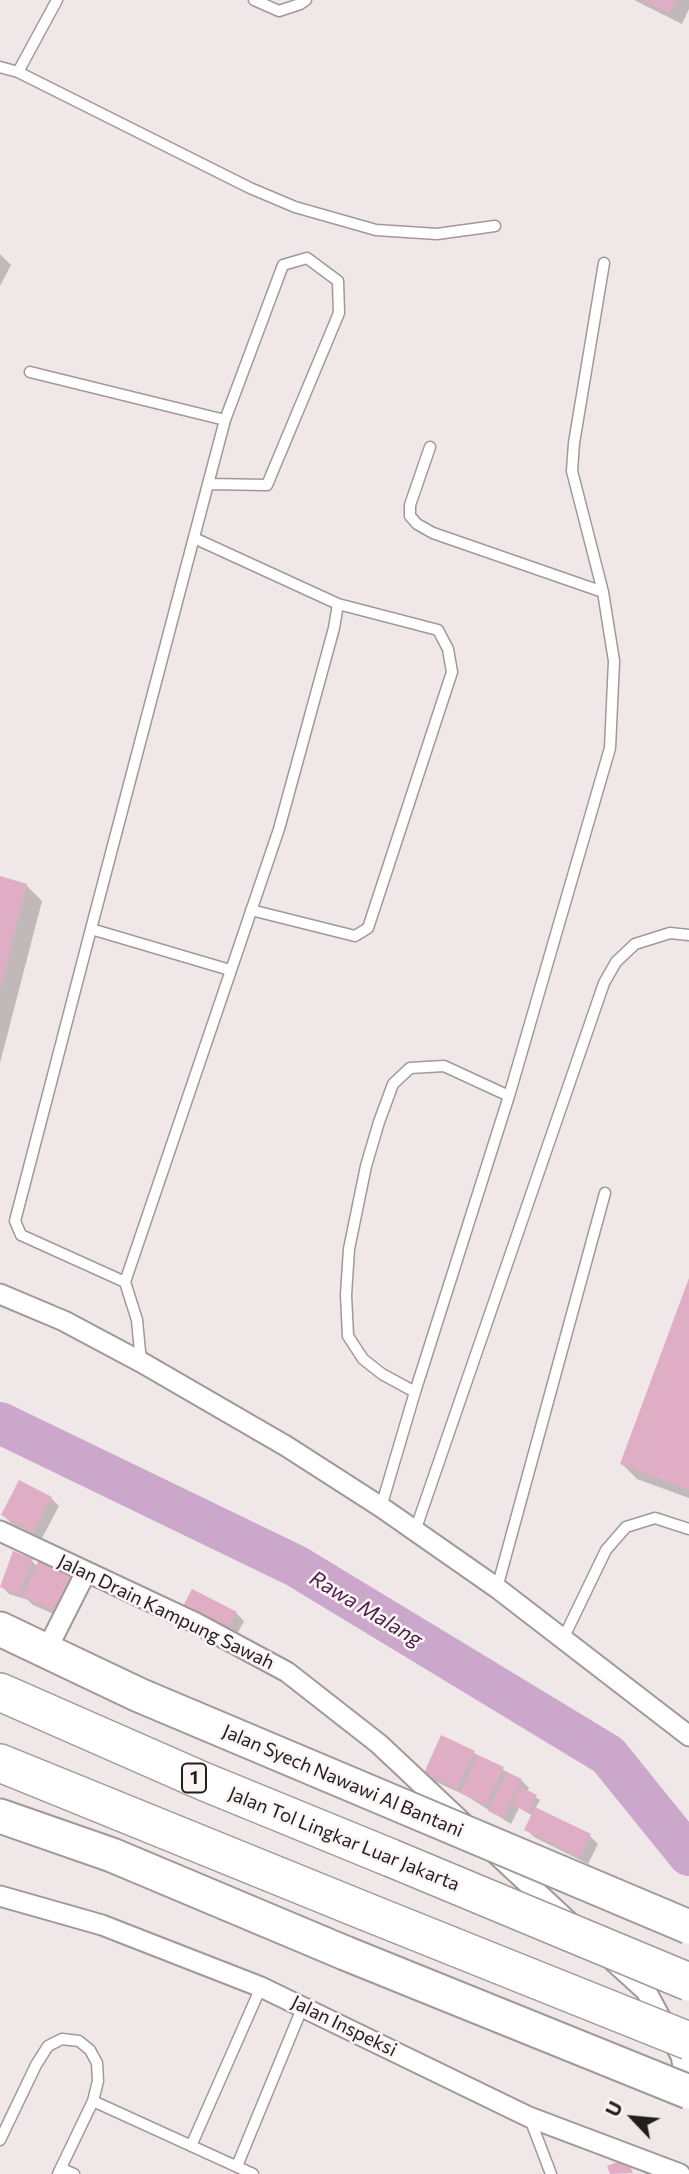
<!DOCTYPE html>
<html>
<head>
<meta charset="utf-8">
<style>
	body { margin:0 }
	#map { position:relative; width:689px; height:2174px; overflow:hidden; background:#f0e7e8; font-family:Commissioner,sans-serif }
	canvas { display:block }
	.north { position:absolute; left:598px; top:2083px; width:70px; height:70px; -webkit-text-stroke:5px #fdf4f5; paint-order:stroke; rotate:296deg; font-size:19px; font-weight:700; line-height:28px; text-align:center; color:#211e1e }
	.north::after { content:''; display:block; margin:auto; width:24px; height:32px; background:#211e1e; clip-path:polygon(50% 0,100% 100%,50% 72%,0 100%) }
</style>
</head>
<body>
<div id="map">
<canvas width="689" height="2174"></canvas>
<div class="north">U</div>
</div>
<script>
const g = document.querySelector('canvas').getContext('2d');
g.lineJoin = 'round';
function fillPath(path, color) { g.fillStyle = color; g.fill(path, 'evenodd'); }
const shape = rows => new Path2D(rows.map(r => 'M' + r).join(''));
function strokePath(path, color, width, dash) { g.strokeStyle = color; g.lineWidth = width; g.lineCap = dash ? 'butt' : 'round'; g.setLineDash(dash || []); g.stroke(path); }
function label(font, color, halo, rows, align = 'center') {
  g.font = font + ' Commissioner,sans-serif'; g.lineWidth = 5; g.setLineDash([]); g.textBaseline = 'middle'; g.strokeStyle = halo; g.fillStyle = color; for (const [text, x, y, turn = 0] of rows) {
    g.save(); g.translate(x, y); g.rotate((+turn || 0) * Math.PI / 180); g.textAlign = isNaN(turn) ? turn : align; if (halo) g.strokeText(text, 0, 0); g.fillText(text, 0, 0); g.restore();
  }
}
fillPath(shape([
	[634,0,689,0,689,9,682,24],
	[0,254,11,265,0,286],
	[0,878,26,885,42,901,0,1063],
	[689,1282,689,1498,637,1479,622,1464],
	[51,1498,59,1506,42,1538,11,1523,3,1515],
	[32,1561,38,1567,73,1573,81,1581,65,1619,33,1605,28,1600,9,1594,1,1586],
	[236,1613,244,1621,234,1640,191,1618],
	[474,1753,521,1780,529,1788,527,1792,540,1800,535,1809,590,1836,598,1844,588,1864,534,1837,526,1829,533,1816,519,1808,511,1824,465,1795,434,1781,426,1773]
]), '#0003');
strokePath(shape([
	[0,1423,296,1566,608,1755,689,1855]
]), '#cba8cb', 42);
fillPath(shape([
	[643,0,676,0,669,13],
	[0,876,27,884,1,986,0,986],
	[689,1278,689,1490,620,1464],
	[19,1480,52,1497,34,1532,1,1515],
	[13,1551,33,1559,19,1595,0,1587],
	[40,1557,74,1572,57,1612,23,1597],
	[192,1589,237,1612,225,1634,181,1610],
	[441,1735,475,1751,457,1789,424,1773],
	[478,1755,504,1767,486,1805,460,1793],
	[507,1772,522,1779,503,1818,488,1811],
	[521,1787,537,1795,528,1813,512,1804],
	[535,1807,591,1834,580,1857,524,1830],
	[627,2158,633,2173,610,2174,607,2166]
]), '#dfaec4');
const service = shape([
	[254,0,279,11,300,4,306,0],
	[0,67,18,72,250,188,295,207,376,230,437,234,495,226],
	[18,72,57,0],
	[30,372,225,420],
	[430,447,410,505,410,516,417,524,433,533,603,592],
	[251,910,355,936,368,928,452,672,448,649,438,630,338,604],
	[91,929,230,970],
	[125,1282,279,829,334,628,338,604,194,538],
	[141,1362,137,1320,125,1282,21,1235,15,1221,91,929,208,484,225,420,283,265,307,258,338,281,339,313,267,485,208,484],
	[415,1392,509,1096,610,748,614,661,603,592,572,471,574,443,604,263],
	[381,1507,415,1392,382,1374,363,1359,348,1336,346,1295,349,1249,366,1166,379,1122,393,1084,410,1068,444,1066,509,1096],
	[415,1531,604,983,616,962,635,944,670,933,689,935],
	[497,1588,605,1193],
	[563,1639,606,1550,626,1527,655,1518,689,1529],
	[530,2119,551,2174],
	[0,2140,36,2065,48,2046,62,2039,79,2041,90,2050,97,2063,98,2081,93,2101],
	[191,2146,261,1987],
	[237,2166,303,2006],
	[62,2169,74,2174],
	[58,2174,93,2101,253,2174]
]);
const minor = shape([
	[0,1294,64,1321,141,1362,286,1446,381,1507,497,1588,689,1736],
	[0,1531,196,1623,287,1672,379,1744,463,1823],
	[46,1651,86,1572],
	[495,1853,568,1921],
	[0,1896,102,1925,261,1987,529,2117,680,2174],
	[614,1962,646,1991,681,2056,689,2095]
]);
const trunk = shape([
	[0,1629,139,1695,407,1808],
	[0,1816,112,1855,345,1953]
]);
const motorway = shape([
	[0,1692,205,1782,391,1858],
	[0,1763,367,1912]
]);
strokePath(service, '#a19999', 13);
strokePath(minor, '#a19999', 23);
strokePath(trunk, '#a19999', 37);
strokePath(motorway, '#a19999', 40);
strokePath(service, '#fff', 10);
strokePath(minor, '#fff', 19);
strokePath(trunk, '#fff', 33);
strokePath(motorway, '#fff', 37);
const trunkBridge = shape([
	[407,1808,689,1927],
	[345,1953,689,2092]
]);
const motorwayBridge = shape([
	[391,1858,689,1982],
	[367,1912,689,2041]
]);
strokePath(trunkBridge, '#a19999', 37, []);
strokePath(motorwayBridge, '#a19999', 40, []);
strokePath(trunkBridge, '#fff', 33);
strokePath(motorwayBridge, '#fff', 37);
for (const [x, y, w] of [
	[194,1778,24]
]) { const box = new Path2D(); box.roundRect(x - w / 2, y - 14.5, w, 29, 5); g.fillStyle = '#fdf4f5'; g.fill(box); strokePath(box, '#211e1e', 2); }
label('bold 18px', '#211e1e', null, [
	["1",194,1778]
]);
label('19px', '#211e1e', '#fdf4f5', [
	["Jalan Drain Kampung Sawah",166,1612,26],
	["Jalan Syech Nawawi Al Bantani",343,1781,23],
	["Jalan Tol Lingkar Luar Jakarta",344,1839,22],
	["Jalan Inspeksi",344,2026,26]
]);
label('italic 21px', '#4c204e', '#fdf4f5', [
	["Rawa Malang",366,1609,31]
]);
</script>
</body>
</html>
